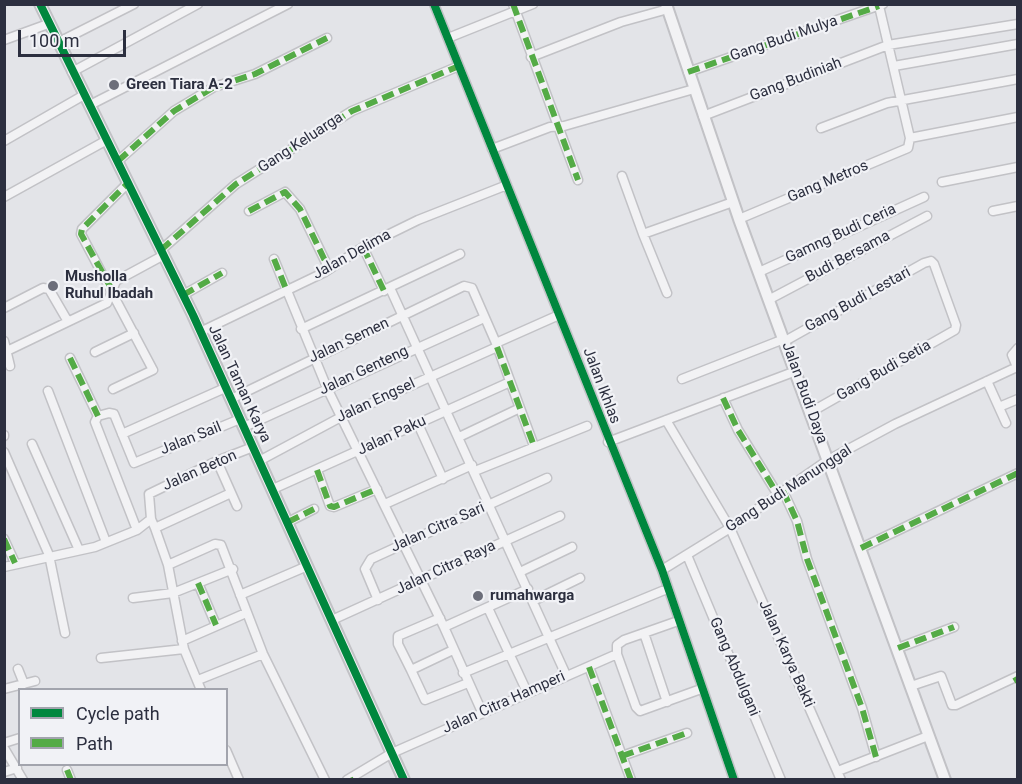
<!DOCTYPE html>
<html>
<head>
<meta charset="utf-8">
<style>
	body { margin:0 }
	#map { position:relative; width:1022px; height:784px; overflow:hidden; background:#e3e4e8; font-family:Roboto,sans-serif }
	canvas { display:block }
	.frame { position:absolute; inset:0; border:6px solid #2c2f3f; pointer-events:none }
	.legend { position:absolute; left:18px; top:688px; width:210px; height:78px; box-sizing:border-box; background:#f1f2f6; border:2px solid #a2a4ad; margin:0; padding:8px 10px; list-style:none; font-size:18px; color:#2c2f3f }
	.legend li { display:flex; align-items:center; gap:12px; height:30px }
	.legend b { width:30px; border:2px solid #a2a4ad }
	.scale { position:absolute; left:18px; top:30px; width:108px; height:27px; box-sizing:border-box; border:3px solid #2c2f3f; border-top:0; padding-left:8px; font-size:18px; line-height:21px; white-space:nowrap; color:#2c2f3f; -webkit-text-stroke:4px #f1f2f6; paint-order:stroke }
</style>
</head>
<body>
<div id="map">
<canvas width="1022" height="784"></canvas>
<div class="frame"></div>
<ul class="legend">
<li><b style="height:8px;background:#00873e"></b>Cycle path</li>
<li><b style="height:8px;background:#54ab46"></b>Path</li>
</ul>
<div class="scale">100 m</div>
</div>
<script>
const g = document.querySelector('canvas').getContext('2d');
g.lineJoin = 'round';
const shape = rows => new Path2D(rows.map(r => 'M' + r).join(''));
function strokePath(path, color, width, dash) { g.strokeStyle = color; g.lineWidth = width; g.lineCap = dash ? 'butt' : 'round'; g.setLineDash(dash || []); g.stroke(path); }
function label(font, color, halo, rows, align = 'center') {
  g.font = font + ' Roboto,sans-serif'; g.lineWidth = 4.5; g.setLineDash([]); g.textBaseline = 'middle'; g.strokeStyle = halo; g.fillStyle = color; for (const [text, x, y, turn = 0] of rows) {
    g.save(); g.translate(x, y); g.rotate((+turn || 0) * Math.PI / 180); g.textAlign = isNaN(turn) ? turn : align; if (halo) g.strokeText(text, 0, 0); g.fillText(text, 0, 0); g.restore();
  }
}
const minor = shape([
	[434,4,662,570,734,780],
	[513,4,578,180],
	[879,6,910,138,1018,117],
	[448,38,533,4],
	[4,40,48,24],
	[57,43,134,4],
	[531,57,621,22,668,9],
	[894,66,1018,44],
	[72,72,198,4],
	[688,72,883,4],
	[90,105,288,4],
	[703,116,888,45,1018,24],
	[821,128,887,103,1018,79],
	[4,141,84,95],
	[492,149,550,127,564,126,694,89],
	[118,161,174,111,214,87,255,74,327,38],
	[622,176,643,234,733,202],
	[942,182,1018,167],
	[4,197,107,140],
	[249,211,285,192,300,209,329,269],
	[993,211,1018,206],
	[739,219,908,148,910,138],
	[643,234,667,293],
	[363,247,384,291],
	[161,250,236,184,352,111,459,66],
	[274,259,327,388,444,627,482,712],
	[759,272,924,197],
	[390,288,566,675],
	[183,295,222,273],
	[770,299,927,216],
	[4,308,43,288,49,289,67,320],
	[301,329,460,254],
	[200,332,325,272,363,247,418,220,507,185],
	[4,341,10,366],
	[785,341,924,263,931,261,934,264,956,325,955,330,811,412],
	[7,351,107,303,116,281,164,255],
	[95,352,134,333],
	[70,358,98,416],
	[682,379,784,339],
	[987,381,1006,423],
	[113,389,153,370,81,234,82,229,128,183],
	[48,391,106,542],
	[723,398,738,430,778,495],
	[231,399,464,286,472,288,496,343],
	[999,407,1018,399],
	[666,420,730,528,841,780],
	[418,424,443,479],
	[244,427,484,318],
	[122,434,225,388],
	[4,435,4,436],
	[459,437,520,408],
	[608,442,796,371],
	[32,444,79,550],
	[534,446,496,343,559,315],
	[4,452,49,555,65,633],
	[217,461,237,506],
	[259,461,341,417,497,347],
	[317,470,330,506,334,507,377,489],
	[475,471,587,426],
	[273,489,510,382],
	[783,491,797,521,807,559,862,708,876,757],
	[231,493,155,528,151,519,149,494,217,461,253,447],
	[385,504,472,465],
	[288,522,314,509],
	[155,528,168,565],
	[137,530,95,422,98,416,109,413,114,414,134,463,240,419],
	[4,539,15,563],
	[861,548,1018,473],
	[687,555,781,780],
	[4,567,95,547,137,530,151,519],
	[662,570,730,528,828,460,895,424,1017,367,1012,355,1018,348],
	[520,572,572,547],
	[198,583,216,625],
	[240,595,305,567],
	[133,598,173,593,233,569],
	[378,600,365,569,371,559,547,478],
	[533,601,580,578],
	[488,608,527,692],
	[440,618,398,636,398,644,411,670,453,650],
	[332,620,560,516],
	[678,621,624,640,617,645,617,654,636,707,640,711,701,689],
	[444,627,528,589],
	[644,633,667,702],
	[182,641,246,613],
	[898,648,954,627],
	[101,658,184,649],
	[589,667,631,780],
	[18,669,24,684],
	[411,670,425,700,468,683],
	[463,673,667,589],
	[198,680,263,654],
	[911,686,941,676,952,705,956,705,1018,676],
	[4,689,35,681],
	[201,690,184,649,168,565,215,544,221,545,263,654,325,780],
	[4,743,20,738],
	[4,748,23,780],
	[226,750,239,780],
	[622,756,687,733],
	[67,770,71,780],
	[838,771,928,736],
	[4,772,17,768],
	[347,780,392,753,617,654]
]);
const tertiary = shape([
	[40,4,193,315,404,780],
	[666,4,739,219,945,780]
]);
strokePath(minor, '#c2c2c6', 11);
strokePath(tertiary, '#c2c2c6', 14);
strokePath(minor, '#f2f2f4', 8);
strokePath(tertiary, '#f2f2f4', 10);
strokePath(shape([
	[513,4,578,180],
	[688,72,879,6],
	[118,161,174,111,214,87,255,74,327,38],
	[249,211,285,192,300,209,329,269],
	[363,247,384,291],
	[161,250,236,184,352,111,459,66],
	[274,259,286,289],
	[111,288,81,234,82,229,128,183],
	[183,295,222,273],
	[497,347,534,446],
	[70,358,98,416],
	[723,398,738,430,778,495],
	[317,470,330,506,334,507,377,489],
	[783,491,797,521,807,559,862,708,876,757],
	[288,522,314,509],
	[4,539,15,563],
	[861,548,1018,473],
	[198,583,216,625],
	[898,648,954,627],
	[589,667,631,780],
	[1015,677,1018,682],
	[622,756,687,733],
	[67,770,71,780],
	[350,778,351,780]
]), '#54ab46', 6, [12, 6]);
strokePath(shape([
	[40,4,193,315,404,780],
	[434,4,662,570,734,780]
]), '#00873e', 8);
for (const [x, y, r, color] of [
	[114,85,6,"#6c6e7a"],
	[53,286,6,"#6c6e7a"],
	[478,596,6,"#6c6e7a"]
]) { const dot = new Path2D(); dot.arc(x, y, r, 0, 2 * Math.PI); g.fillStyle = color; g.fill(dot); strokePath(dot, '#f1f2f6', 2); }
label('15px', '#2c2f3f', '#f1f2f6', [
	["Gang Budi Mulya",784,39,-19],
	["Gang Budiniah",796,80,-21],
	["Gang Keluarga",301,143,-33],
	["Gang Metros",828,182,-23],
	["Gamng Budi Ceria",841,234,-25],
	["Jalan Delima",352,255,-29],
	["Budi Bersama",848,257,-28],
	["Gang Budi Lestari",858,300,-29],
	["Jalan Semen",349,341,-25],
	["Jalan Genteng",364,371,-25],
	["Gang Budi Setia",884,371,-30],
	["Jalan Taman Karya",239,384,65],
	["Jalan Ikhlas",601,386,69],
	["Jalan Budi Daya",804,393,70],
	["Jalan Engsel",376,401,-25],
	["Jalan Paku",392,436,-25],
	["Jalan Sail",191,439,-22],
	["Jalan Beton",200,471,-24],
	["Gang Budi Manunggal",789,489,-33],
	["Jalan Citra Sari",438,528,-24],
	["Jalan Citra Raya",446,568,-25],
	["Jalan Karya Bakti",786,654,66],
	["Gang Abdulgani",734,667,67],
	["Jalan Citra Hamperi",504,703,-24]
]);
label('bold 15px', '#2c2f3f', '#f1f2f6', [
	["Green Tiara A-2",126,85],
	["Musholla",65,277],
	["Ruhul Ibadah",65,294],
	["rumahwarga",490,596]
], 'left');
</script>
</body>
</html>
